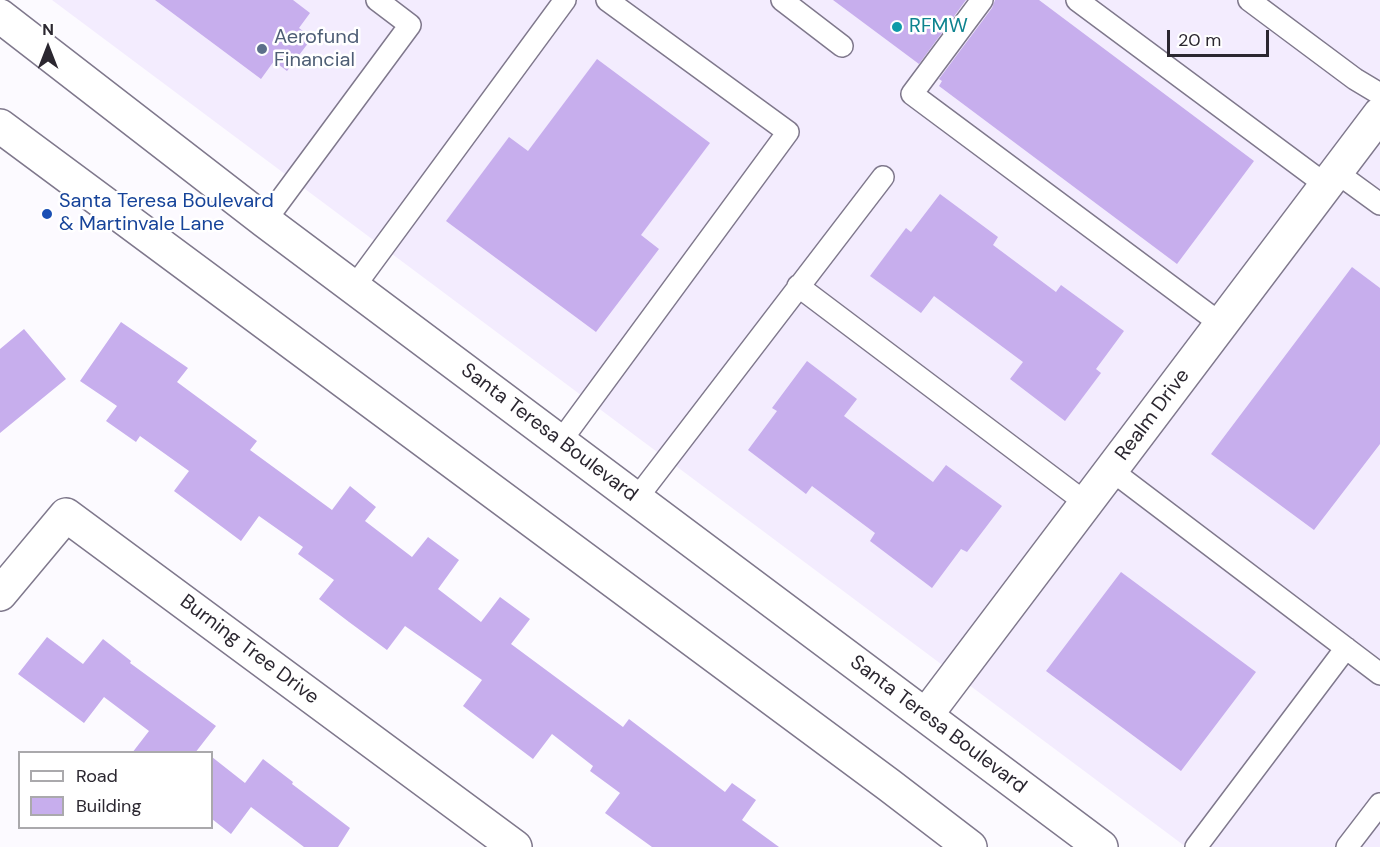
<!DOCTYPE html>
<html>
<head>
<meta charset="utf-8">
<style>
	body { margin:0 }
	#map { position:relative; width:1380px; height:847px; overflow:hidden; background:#fcfaff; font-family:"DM Sans",sans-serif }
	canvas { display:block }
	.legend { position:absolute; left:18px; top:751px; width:195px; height:78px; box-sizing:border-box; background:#fff; border:2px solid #aaa9ac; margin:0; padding:8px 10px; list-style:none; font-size:18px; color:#2b2730 }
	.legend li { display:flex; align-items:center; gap:12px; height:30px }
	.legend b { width:30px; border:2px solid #aaa9ac }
	.north { position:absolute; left:18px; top:18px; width:60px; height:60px; -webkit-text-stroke:4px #fff; paint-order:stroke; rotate:0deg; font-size:16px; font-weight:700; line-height:24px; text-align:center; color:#2b2730 }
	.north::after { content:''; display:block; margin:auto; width:21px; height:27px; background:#2b2730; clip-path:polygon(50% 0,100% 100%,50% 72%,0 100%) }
	.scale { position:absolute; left:1167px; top:30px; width:102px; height:27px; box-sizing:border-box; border:3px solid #2b2730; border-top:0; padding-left:8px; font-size:18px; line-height:21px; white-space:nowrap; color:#2b2730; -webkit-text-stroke:4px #fff; paint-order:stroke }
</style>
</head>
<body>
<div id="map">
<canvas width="1380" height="847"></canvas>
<ul class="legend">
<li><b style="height:8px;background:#fff"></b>Road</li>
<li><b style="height:16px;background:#c7aeed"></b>Building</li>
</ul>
<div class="north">N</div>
<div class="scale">20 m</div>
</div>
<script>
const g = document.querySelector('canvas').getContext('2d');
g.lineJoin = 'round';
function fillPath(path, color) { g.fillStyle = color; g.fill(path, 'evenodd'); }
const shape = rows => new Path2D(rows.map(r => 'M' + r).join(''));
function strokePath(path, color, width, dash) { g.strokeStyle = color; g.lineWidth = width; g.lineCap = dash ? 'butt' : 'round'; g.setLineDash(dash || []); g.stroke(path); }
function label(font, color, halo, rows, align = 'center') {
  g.font = font + ' "DM Sans",sans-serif'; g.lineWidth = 5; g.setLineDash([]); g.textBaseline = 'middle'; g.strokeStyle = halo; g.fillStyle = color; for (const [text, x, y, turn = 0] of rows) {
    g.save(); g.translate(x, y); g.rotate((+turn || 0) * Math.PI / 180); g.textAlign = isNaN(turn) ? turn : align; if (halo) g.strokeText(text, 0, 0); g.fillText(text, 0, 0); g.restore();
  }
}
fillPath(shape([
	[52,0,1380,0,1380,847,1186,847]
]), '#f3ecfe');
fillPath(shape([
	[155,0,293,0,310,13,299,28,312,38,287,71,274,61,261,79],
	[833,0,966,0,919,64],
	[995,0,1039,0,1254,161,1177,264,939,86,942,81,939,79,992,8],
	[597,59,710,143,641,235,659,249,596,332,446,221,509,137,528,151],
	[940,194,998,237,993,245,1056,292,1061,285,1124,331,1096,369,1101,373,1065,421,1010,379,1023,362,934,296,921,313,870,276,906,228,911,232],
	[1352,267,1380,288,1380,444,1314,530,1211,454],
	[121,322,188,368,177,382,257,441,250,450,332,510,350,486,376,507,365,521,412,557,428,537,459,560,438,589,481,622,500,597,530,619,511,644,623,727,629,719,725,792,732,783,756,800,742,820,779,847,652,847,605,813,620,793,590,771,593,766,552,734,533,759,463,706,482,680,405,626,387,650,349,622,319,599,334,580,298,554,303,547,259,516,241,541,174,491,189,471,140,436,136,442,106,421,117,406,80,381],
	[24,329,66,379,0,433,0,349],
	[807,361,857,399,844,416,933,482,946,465,1002,506,967,552,961,549,932,588,870,541,875,533,812,486,806,494,748,450,777,411,772,408],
	[1121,572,1256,672,1181,771,1046,671],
	[47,637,83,664,103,639,131,661,130,663,216,726,195,753,132,753,149,731,104,697,84,723,18,674],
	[212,757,245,783,263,759,293,782,292,784,350,828,338,847,304,847,251,807,231,834,212,819]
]), '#c7aeed');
const lane = shape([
	[782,0,842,46],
	[982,0,912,94,1221,324],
	[1077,0,1326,185],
	[1249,0,1355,79,1380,94],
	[1336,172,1380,204],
	[265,221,410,25,377,0],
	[798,286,1086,503],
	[354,287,565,0],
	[560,442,788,132,607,0],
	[1111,470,1380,674],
	[637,498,883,177],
	[1196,847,1346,648],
	[1347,847,1380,804]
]);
const street = shape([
	[0,594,66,515,515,847],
	[926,715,1380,114]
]);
const secondary = shape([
	[0,16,265,221,1101,847],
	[0,126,889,785,970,847]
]);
strokePath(lane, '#7f788c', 24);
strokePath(street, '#7f788c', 36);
strokePath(secondary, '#7f788c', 36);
strokePath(lane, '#fff', 21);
strokePath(street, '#fff', 33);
strokePath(secondary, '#fff', 33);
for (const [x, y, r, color] of [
	[897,27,6,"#0f9aa8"],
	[262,49,6,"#5c6f8a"],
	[47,214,6,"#1a4fb4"]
]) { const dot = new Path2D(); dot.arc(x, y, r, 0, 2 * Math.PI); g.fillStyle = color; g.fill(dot); strokePath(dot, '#fff', 2); }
label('20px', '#0d838f', '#fff', [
	["RFMW",909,27]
], 'left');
label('20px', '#4e5e75', '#fff', [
	["Aerofund",274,38],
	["Financial",274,61]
], 'left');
label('20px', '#164399', '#fff', [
	["Santa Teresa Boulevard",59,202],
	["& Martinvale Lane",59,225]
], 'left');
label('20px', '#2b2730', '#fff', [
	["Realm Drive",1153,415,-53],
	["Santa Teresa Boulevard",549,433,37],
	["Burning Tree Drive",249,650,37],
	["Santa Teresa Boulevard",938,725,37]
]);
</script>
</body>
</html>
